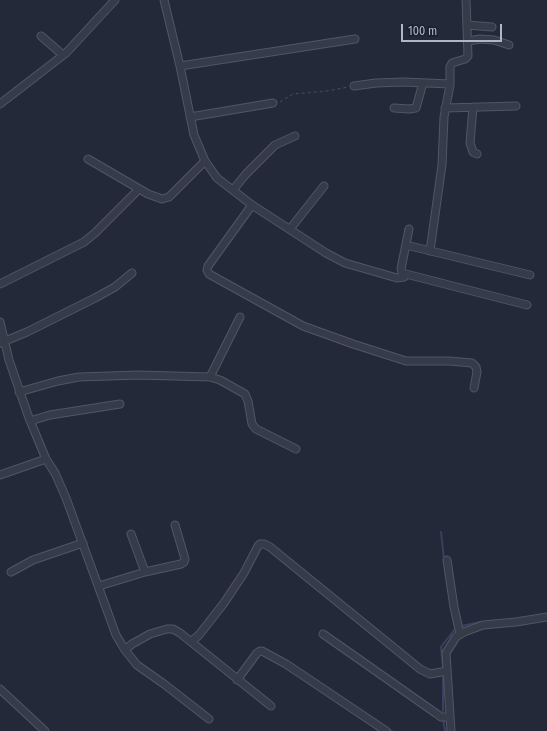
<!DOCTYPE html>
<html>
<head>
<meta charset="utf-8">
<style>
	body { margin:0 }
	#map { position:relative; width:547px; height:731px; overflow:hidden; background:#232939; font-family:"Fira Sans Condensed",sans-serif }
	canvas { display:block }
	.scale { position:absolute; left:401px; top:24px; width:101px; height:18px; box-sizing:border-box; border:2px solid #b1b6c6; border-top:0; padding-left:5px; font-size:12px; line-height:14px; white-space:nowrap; color:#b1b6c6; -webkit-text-stroke:3px #1b202e; paint-order:stroke }
</style>
</head>
<body>
<div id="map">
<canvas width="547" height="731"></canvas>
<div class="scale">100 m</div>
</div>
<script>
const g = document.querySelector('canvas').getContext('2d');
g.lineJoin = 'round';
const shape = rows => new Path2D(rows.map(r => 'M' + r).join(''));
function strokePath(path, color, width, dash) { g.strokeStyle = color; g.lineWidth = width; g.lineCap = dash ? 'butt' : 'round'; g.setLineDash(dash || []); g.stroke(path); }
strokePath(shape([
	[441,532,444,559],
	[461,626,481,622],
	[443,667,441,647,455,629,455,627],
	[443,678,443,711],
	[322,684,392,731],
	[443,719,445,731]
]), '#364260', 2);
const minor = shape([
	[164,0,180,66,194,135,205,161,217,178,252,205,326,253,345,263,397,278,404,277,406,275],
	[467,25,492,27],
	[41,36,63,55],
	[468,41,480,39,494,40,509,45],
	[180,66,355,39],
	[354,86,376,83,404,82,450,84],
	[0,104,66,53,115,0],
	[473,107,470,143,473,152,477,154],
	[394,108,409,109,416,108,423,83],
	[445,108,516,106],
	[190,117,273,103],
	[88,159,148,194,162,199,169,197,205,161],
	[233,190,246,174,275,145,295,136],
	[252,205,208,266,207,270,209,274,303,326,353,344,406,361,449,361,472,363,476,367,477,372,474,388],
	[290,229,324,186],
	[409,229,401,269,402,273,527,305],
	[406,245,530,275],
	[430,251,442,165,444,117,450,85,450,67,452,63,465,59,468,56,466,0],
	[0,284,84,242,95,233,139,189],
	[0,322,9,360,29,418,46,459,55,473,66,498,116,635,125,650,132,644,150,634,167,629,173,629,180,633,271,706],
	[0,343,27,332,95,298,115,287,132,273],
	[210,377,240,317],
	[19,392,58,381,79,377,138,375,210,377,220,380,245,394,248,401,252,424,256,429,296,449],
	[30,421,50,415,120,404],
	[0,475,46,459],
	[131,534,145,572],
	[447,560,454,607,460,634],
	[11,572,33,560,83,543],
	[99,586,145,572,181,564,184,562,185,559,175,525],
	[323,634,437,714,441,717,450,717],
	[191,642,199,635,224,603,244,573,258,546,260,544,264,544,270,547,420,669,430,674,447,671],
	[125,650,137,665,164,684,209,719],
	[237,680,257,653,260,651,262,651,286,664,386,731],
	[0,689,45,731],
	[451,731,446,653,456,637,464,632,483,625,516,622,547,617]
]);
strokePath(minor, '#515665', 9);
strokePath(shape([
	[280,102,293,94,327,91,348,87]
]), '#425258', 1, [3, 3]);
strokePath(minor, '#363b4a', 7);
</script>
</body>
</html>
